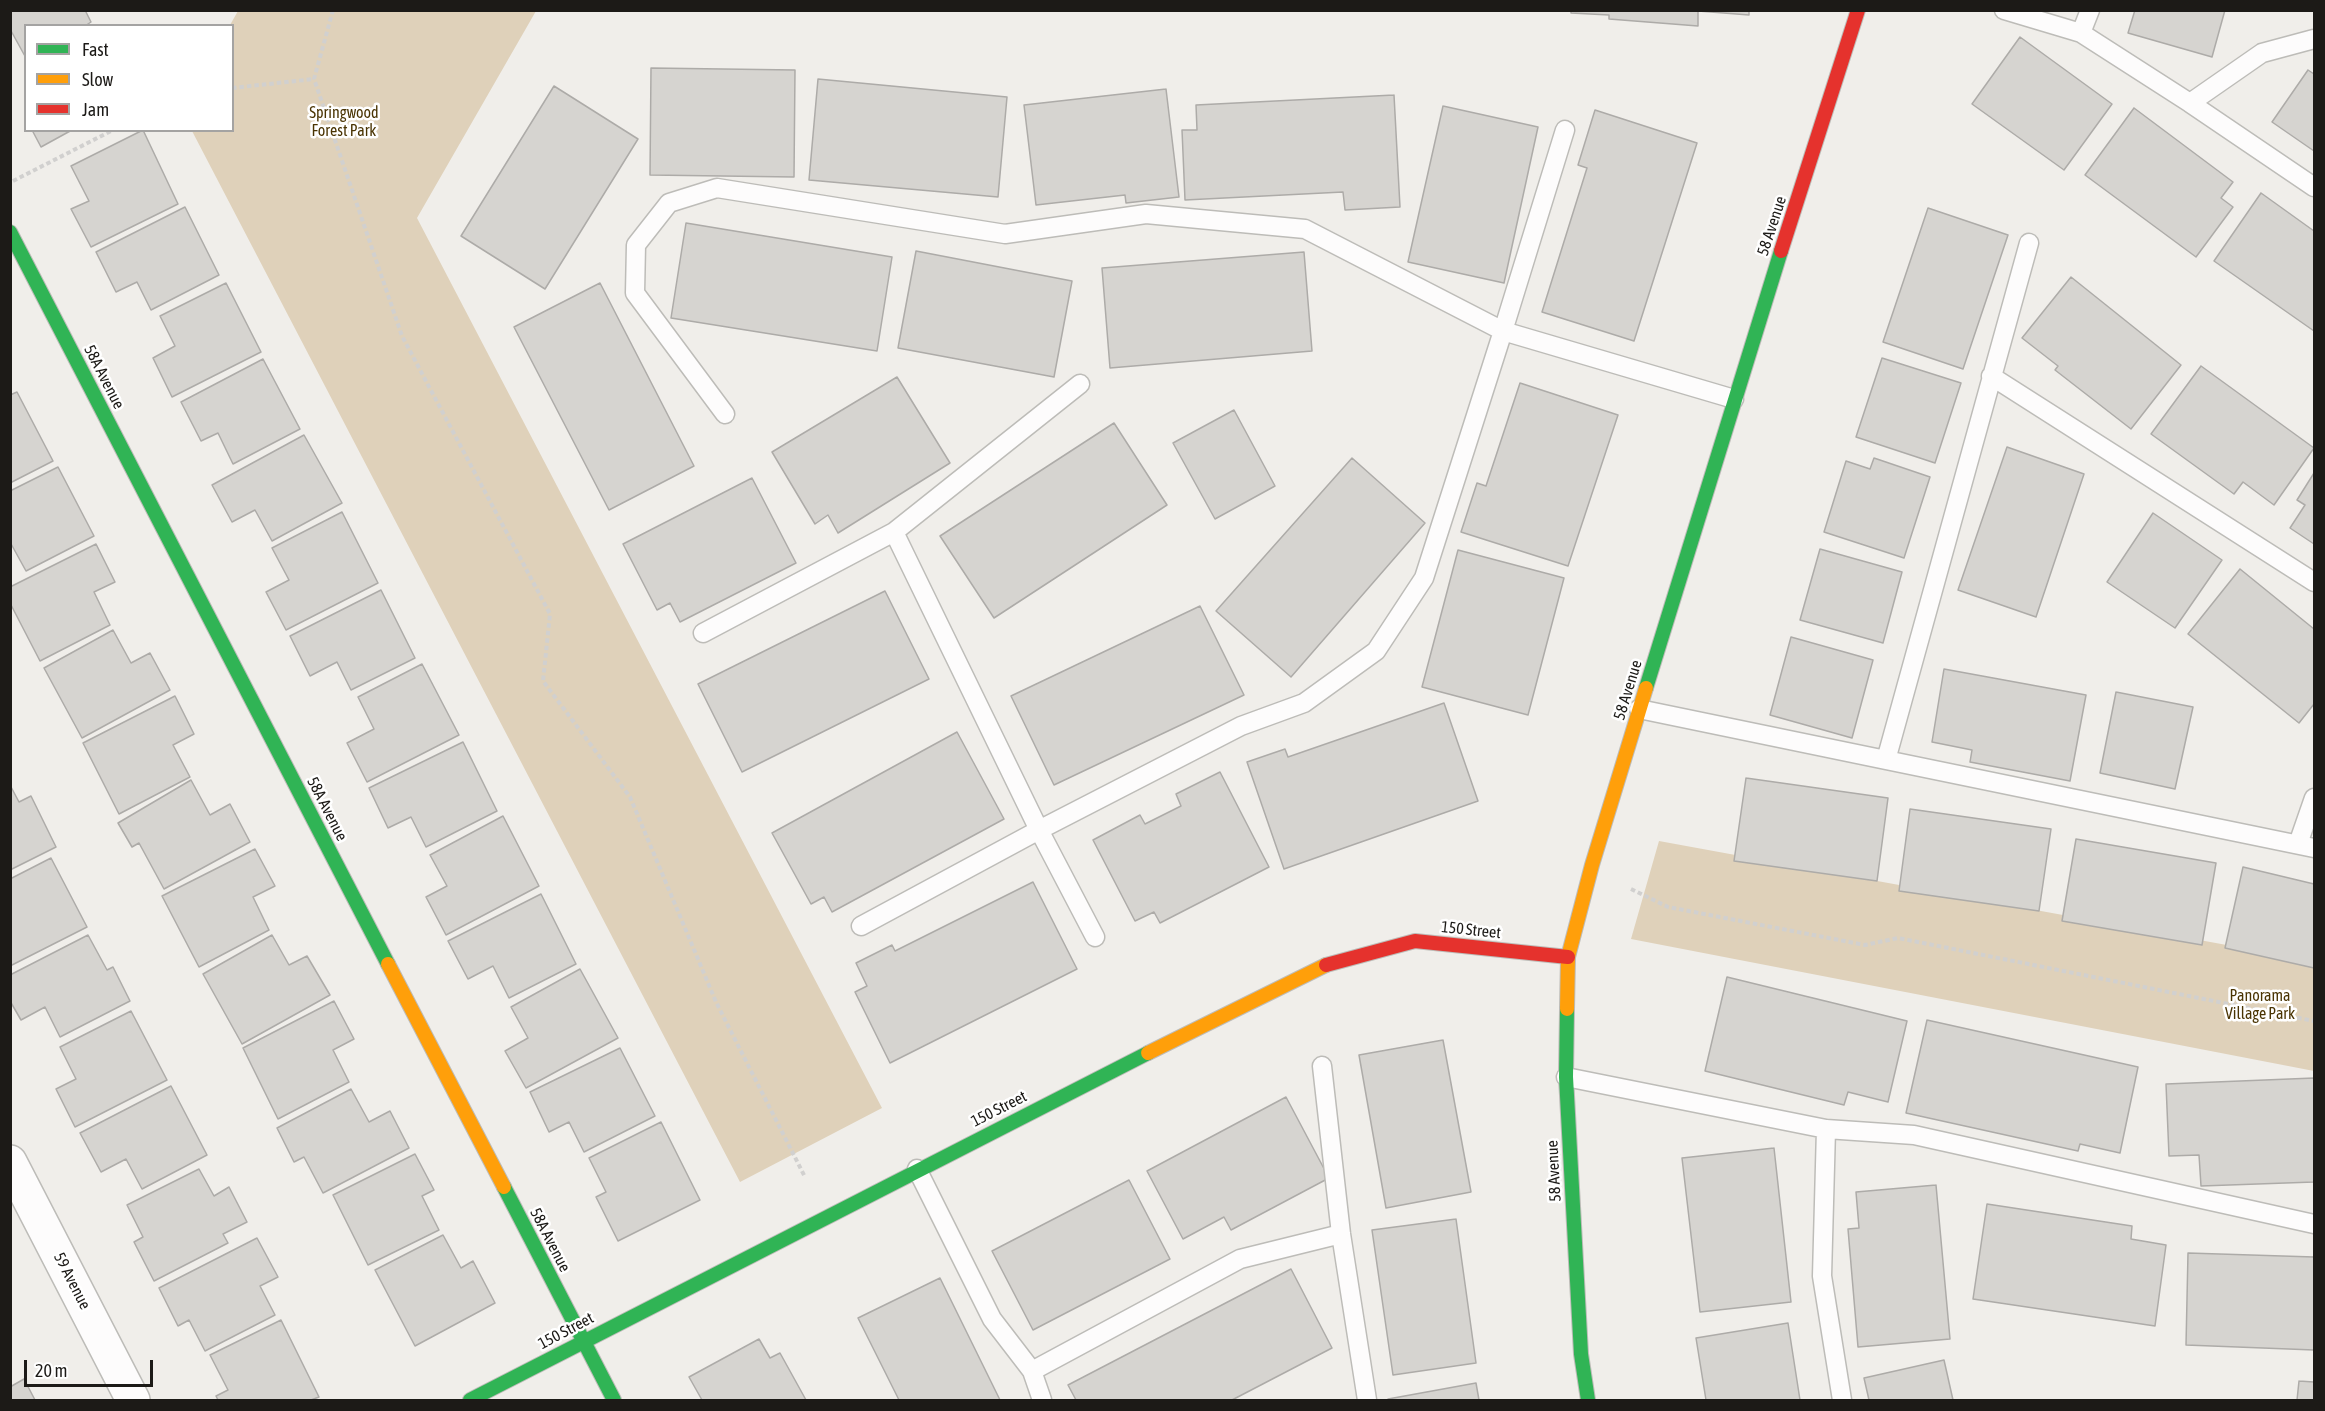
<!DOCTYPE html>
<html>
<head>
<meta charset="utf-8">
<style>
	body { margin:0 }
	#map { position:relative; width:2325px; height:1411px; overflow:hidden; background:#f0eeea; font-family:"Asap Condensed",sans-serif }
	canvas { display:block }
	.frame { position:absolute; inset:0; border:12px solid #1c1a17; pointer-events:none }
	.legend { position:absolute; left:24px; top:24px; width:210px; height:108px; box-sizing:border-box; background:#fff; border:2px solid #a4a3a2; margin:0; padding:8px 10px; list-style:none; font-size:18px; color:#1c1a17 }
	.legend li { display:flex; align-items:center; gap:12px; height:30px }
	.legend b { width:30px; border:2px solid #a4a3a2 }
	.scale { position:absolute; left:24px; top:1360px; width:129px; height:27px; box-sizing:border-box; border:3px solid #1c1a17; border-top:0; padding-left:8px; font-size:18px; line-height:21px; white-space:nowrap; color:#1c1a17; -webkit-text-stroke:4px #fff; paint-order:stroke }
</style>
</head>
<body>
<div id="map">
<canvas width="2325" height="1411"></canvas>
<div class="frame"></div>
<ul class="legend">
<li><b style="height:8px;background:#30b455"></b>Fast</li>
<li><b style="height:8px;background:#ff9f0a"></b>Slow</li>
<li><b style="height:8px;background:#e5322d"></b>Jam</li>
</ul>
<div class="scale">20 m</div>
</div>
<script>
const g = document.querySelector('canvas').getContext('2d');
g.lineJoin = 'round';
function fillPath(path, color) { g.fillStyle = color; g.fill(path, 'evenodd'); }
const shape = rows => new Path2D(rows.map(r => 'M' + r).join(''));
function strokePath(path, color, width, dash) { g.strokeStyle = color; g.lineWidth = width; g.lineCap = dash ? 'butt' : 'round'; g.setLineDash(dash || []); g.stroke(path); }
function label(font, color, halo, rows, align = 'center') {
  g.font = font + ' "Asap Condensed",sans-serif'; g.lineWidth = 5; g.setLineDash([]); g.textBaseline = 'middle'; g.strokeStyle = halo; g.fillStyle = color; for (const [text, x, y, turn = 0] of rows) {
    g.save(); g.translate(x, y); g.rotate((+turn || 0) * Math.PI / 180); g.textAlign = isNaN(turn) ? turn : align; if (halo) g.strokeText(text, 0, 0); g.fillText(text, 0, 0); g.restore();
  }
}
fillPath(shape([
	[238,11,536,11,417,218,882,1108,740,1182,192,131,232,130,232,26,230,25],
	[1659,841,2314,961,2314,1071,1631,939]
]), '#dfd1ba');
const building = shape([
	[10,10,85,10,91,22,85,26,26,26,26,58,10,29,10,10],
	[1571,10,1749,10,1749,15,1698,11,1698,26,1609,19,1609,15,1571,13,1571,10],
	[2135,10,2225,10,2212,57,2128,33,2135,10],
	[2020,37,2112,104,2064,170,1972,104,2020,37],
	[651,68,795,70,794,177,650,175,651,68],
	[2308,70,2314,74,2314,151,2272,122,2308,70],
	[818,79,1007,97,998,197,809,180,818,79],
	[554,86,638,139,545,289,461,236,554,86],
	[1166,89,1179,197,1126,203,1125,195,1036,205,1024,105,1166,89],
	[1394,95,1400,207,1345,210,1343,192,1185,200,1182,130,1197,130,1196,105,1394,95],
	[1443,106,1538,127,1504,283,1408,262,1443,106],
	[2134,108,2233,182,2221,198,2233,207,2196,257,2085,175,2134,108],
	[1595,110,1697,143,1634,341,1542,312,1587,168,1578,165,1595,110],
	[32,130,72,130,41,147,32,130],
	[143,130,178,204,91,247,71,209,89,201,71,166,143,130],
	[2261,193,2314,231,2314,331,2214,261,2261,193],
	[185,207,219,275,151,310,137,282,116,292,96,252,185,207],
	[1928,208,2008,235,1963,369,1883,342,1928,208],
	[686,223,892,257,877,351,671,318,686,223],
	[916,251,1072,281,1054,377,898,348,916,251],
	[1304,252,1312,351,1110,368,1102,268,1304,252],
	[2071,277,2181,365,2131,429,2055,370,2058,366,2022,338,2071,277],
	[226,283,261,352,172,397,153,358,175,346,160,316,226,283],
	[600,283,694,466,609,510,514,327,600,283],
	[1882,358,1961,383,1935,463,1856,437,1882,358],
	[263,359,300,429,233,464,218,433,201,441,181,402,263,359],
	[2201,366,2314,448,2274,505,2243,482,2234,494,2151,434,2201,366],
	[897,377,950,463,838,533,828,515,815,524,772,452,897,377],
	[1520,383,1618,415,1568,566,1461,532,1477,483,1486,486,1520,383],
	[17,392,53,461,10,483,10,395,17,392],
	[1234,410,1275,486,1215,519,1173,443,1234,410],
	[1114,423,1167,505,994,618,940,536,1114,423],
	[304,435,342,503,272,541,255,510,232,522,212,485,304,435],
	[2007,447,2084,474,2036,617,1958,590,2007,447],
	[1352,458,1425,523,1291,677,1216,611,1352,458],
	[1874,458,1930,477,1904,558,1824,532,1846,461,1870,469,1874,458],
	[58,467,94,536,26,571,10,542,10,491,58,467],
	[2314,473,2314,544,2290,528,2305,505,2297,500,2314,473],
	[752,478,796,563,680,622,670,603,657,610,623,544,752,478],
	[342,512,378,583,286,630,266,592,289,580,272,548,342,512],
	[2153,513,2222,560,2175,628,2107,582,2153,513],
	[96,544,115,582,94,592,110,625,40,661,10,603,10,587,96,544],
	[1820,549,1902,572,1883,643,1800,620,1820,549],
	[1458,550,1564,578,1528,715,1422,687,1458,550],
	[2240,569,2314,629,2314,704,2299,723,2188,634,2240,569],
	[381,590,415,658,351,690,337,662,310,676,290,636,381,590],
	[885,591,929,679,742,772,698,684,885,591],
	[1200,606,1244,695,1054,785,1011,696,1200,606],
	[113,630,131,663,150,653,170,690,82,738,44,668,113,630],
	[1791,637,1873,660,1852,738,1770,715,1791,637],
	[422,664,459,735,367,782,347,743,374,729,358,697,422,664],
	[1944,669,2086,695,2070,781,1970,762,1972,750,1932,742,1944,669],
	[2116,692,2193,707,2175,789,2100,773,2116,692],
	[175,696,194,734,173,745,190,777,119,814,83,743,175,696],
	[1444,703,1478,801,1284,869,1247,762,1285,749,1288,757,1444,703],
	[957,732,1004,819,832,912,824,897,811,904,772,833,957,732],
	[463,742,497,811,426,847,411,817,388,828,369,788,463,742],
	[1220,772,1269,867,1160,923,1154,912,1135,921,1093,840,1140,815,1145,824,1181,806,1176,794,1220,772],
	[1746,778,1888,798,1877,881,1734,861,1746,778],
	[191,780,210,815,230,804,250,842,164,889,139,843,132,847,118,823,191,780],
	[10,785,19,802,31,796,56,847,10,870,10,785],
	[1910,809,2051,829,2039,911,1899,891,1910,809],
	[503,816,539,886,446,935,426,897,447,886,430,855,503,816],
	[2076,839,2216,863,2202,945,2062,921,2076,839],
	[255,849,275,886,253,897,269,930,199,967,162,896,255,849],
	[51,858,87,927,10,966,10,879,51,858],
	[2243,867,2314,884,2314,968,2225,948,2243,867],
	[1033,882,1077,969,890,1063,855,992,867,986,856,963,892,945,895,951,1033,882],
	[541,894,576,964,509,998,493,966,468,979,448,941,541,894],
	[88,935,107,970,113,967,130,1001,60,1037,45,1007,21,1020,10,1001,10,975,88,935],
	[272,935,289,965,307,956,330,995,242,1044,203,974,272,935],
	[580,969,618,1038,526,1088,505,1051,528,1038,511,1007,580,969],
	[1727,977,1907,1021,1888,1102,1848,1092,1844,1105,1705,1071,1727,977],
	[334,1001,354,1039,333,1050,349,1082,278,1119,243,1048,334,1001],
	[131,1011,167,1080,75,1127,56,1089,76,1079,60,1047,131,1011],
	[1927,1020,2138,1067,2120,1153,2080,1144,2078,1151,1906,1113,1927,1020],
	[1443,1040,1471,1192,1386,1208,1359,1055,1443,1040],
	[620,1048,655,1116,584,1152,569,1122,549,1132,530,1092,620,1048],
	[2314,1078,2314,1182,2201,1186,2199,1155,2169,1156,2166,1084,2314,1078],
	[171,1086,207,1155,142,1189,126,1159,101,1172,80,1133,171,1086],
	[351,1089,369,1122,390,1111,409,1148,323,1193,304,1157,294,1162,277,1128,351,1089],
	[1286,1097,1329,1178,1231,1230,1224,1217,1183,1239,1147,1171,1286,1097],
	[661,1122,700,1200,618,1241,596,1197,606,1192,589,1158,661,1122],
	[1774,1148,1791,1302,1700,1312,1682,1158,1774,1148],
	[415,1154,434,1190,422,1196,439,1230,368,1265,333,1195,415,1154],
	[199,1169,214,1196,229,1187,247,1222,223,1234,228,1243,154,1281,134,1242,143,1237,127,1205,199,1169],
	[1129,1180,1170,1259,1033,1330,992,1251,1129,1180],
	[1936,1185,1950,1339,1858,1347,1848,1229,1859,1228,1856,1192,1936,1185],
	[1987,1204,2132,1226,2131,1239,2166,1245,2155,1326,1973,1299,1987,1204],
	[1456,1219,1476,1363,1393,1375,1372,1230,1456,1219],
	[443,1235,461,1268,473,1261,495,1303,415,1346,375,1270,443,1235],
	[257,1238,278,1277,260,1286,275,1315,205,1351,189,1320,178,1326,159,1288,257,1238],
	[2188,1253,2314,1257,2314,1350,2186,1345,2188,1253],
	[1291,1269,1332,1348,1232,1400,1076,1400,1068,1385,1291,1269],
	[940,1278,1000,1400,899,1400,858,1318,940,1278],
	[281,1320,319,1397,311,1400,218,1400,216,1396,228,1390,210,1355,281,1320],
	[1788,1323,1800,1400,1706,1400,1696,1338,1788,1323],
	[759,1339,770,1358,780,1353,806,1400,702,1400,689,1377,759,1339],
	[1944,1360,1953,1400,1869,1400,1864,1378,1944,1360],
	[24,1379,35,1400,10,1400,10,1387,24,1379],
	[2299,1381,2314,1382,2314,1400,2297,1400,2299,1381],
	[1476,1383,1479,1400,1389,1400,1388,1399,1476,1383]
]);
fillPath(building, '#d6d4d0');
strokePath(building, '#adaba8', 1.5);
const lane = shape([
	[2004,10,2081,33,2190,103,2262,53,2314,39],
	[2081,33,2090,10],
	[2190,103,2314,187],
	[1991,376,2314,582],
	[725,414,635,293,636,245,669,203,717,188,1005,234,1146,214,1305,229,1503,331,1565,130],
	[894,532,1039,830,1095,937],
	[703,633,894,532,1080,384],
	[1639,709,1886,760,2029,243],
	[1886,760,2314,848],
	[2298,844,2314,798],
	[861,926,1039,830,1241,726,1304,703,1376,651,1424,578,1503,331,1734,399],
	[1322,1066,1341,1234,1367,1400],
	[1566,1077,1826,1129,1914,1135,2314,1224],
	[1826,1129,1822,1276,1842,1400],
	[917,1169,992,1319,1032,1371,1042,1400],
	[1032,1371,1240,1259,1341,1234]
]);
const street = shape([
	[10,1162,133,1400]
]);
const fast = shape([
	[10,232,388,964],
	[1646,688,1781,251],
	[1567,1009,1566,1077,1581,1354,1588,1400],
	[504,1187,614,1400],
	[470,1400,1148,1053]
]);
const slow = shape([
	[388,964,504,1187],
	[1567,1009,1568,957,1592,865,1646,688],
	[1148,1053,1326,965]
]);
const jam = shape([
	[1781,251,1858,10],
	[1326,965,1415,941,1568,957]
]);
strokePath(lane, '#bdbcb8', 21);
strokePath(street, '#bdbcb8', 36);
strokePath(fast, '#bdbcb8', 16);
strokePath(slow, '#bdbcb8', 16);
strokePath(jam, '#bdbcb8', 16);
strokePath(shape([
	[333,10,314,79,402,336,550,614,543,681,630,797,716,1002,805,1177],
	[232,88,314,79],
	[13,181,113,130],
	[1631,889,1668,907,1865,945,1898,938,2314,1021]
]), '#d1d0cf', 4, [4.5, 3]);
strokePath(lane, '#fdfcfc', 18);
strokePath(street, '#fdfcfc', 33);
strokePath(fast, '#30b455', 14);
strokePath(slow, '#ff9f0a', 14);
strokePath(jam, '#e5322d', 14);
label('16px', '#4a3403', '#fff', [
	["Springwood",344,113],
	["Forest Park",344,131],
	["Panorama",2260,996],
	["Village Park",2260,1014]
]);
label('16px', '#1c1a17', '#fff', [
	["58 Avenue",1772,226,-72],
	["58A Avenue",104,377,63],
	["58 Avenue",1628,690,-73],
	["58A Avenue",327,809,63],
	["150 Street",1471,930,6],
	["150 Street",999,1109,-27],
	["58 Avenue",1554,1171,-93],
	["58A Avenue",550,1240,63],
	["59 Avenue",72,1281,63],
	["150 Street",566,1331,-28]
]);
</script>
</body>
</html>
